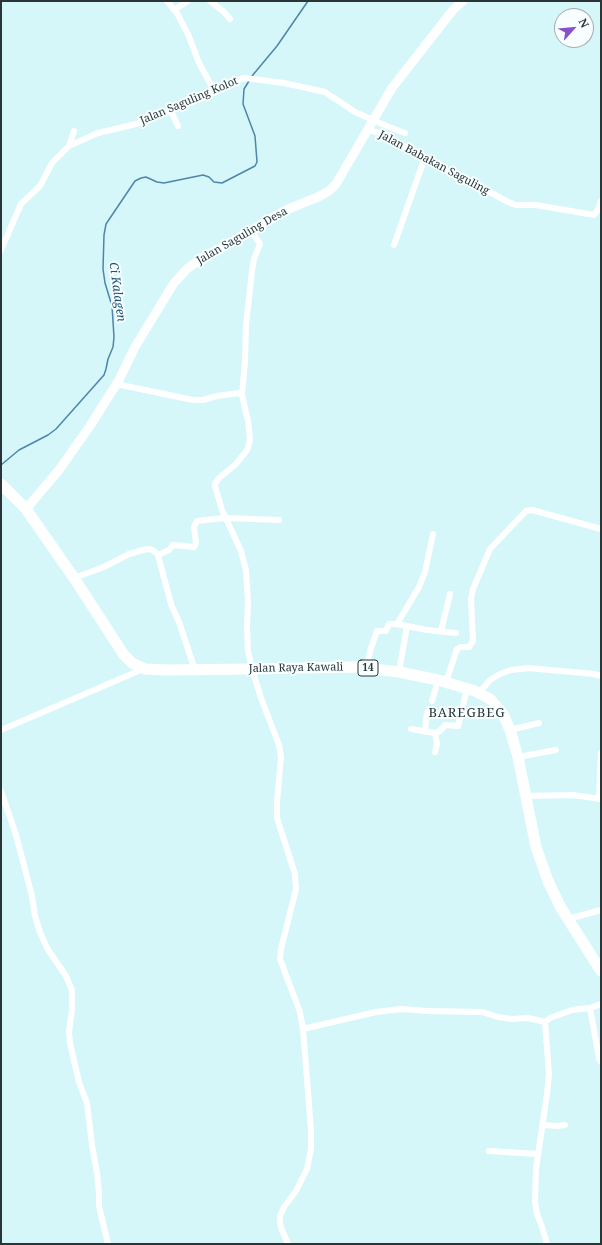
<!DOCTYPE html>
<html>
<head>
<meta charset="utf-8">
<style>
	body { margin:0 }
	#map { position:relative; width:602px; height:1245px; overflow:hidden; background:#d6f7f9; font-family:"Noto Serif",serif }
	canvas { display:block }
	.frame { position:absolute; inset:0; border:2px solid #293536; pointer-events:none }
	.north { position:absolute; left:554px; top:8px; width:40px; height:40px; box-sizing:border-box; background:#f8feff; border:1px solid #a5aeaf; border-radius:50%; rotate:63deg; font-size:11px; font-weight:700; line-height:16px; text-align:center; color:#293536 }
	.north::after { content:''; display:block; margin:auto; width:14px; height:18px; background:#8851c8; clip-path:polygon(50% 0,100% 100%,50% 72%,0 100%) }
</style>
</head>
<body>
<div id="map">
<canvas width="602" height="1245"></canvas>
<div class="frame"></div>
<div class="north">N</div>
</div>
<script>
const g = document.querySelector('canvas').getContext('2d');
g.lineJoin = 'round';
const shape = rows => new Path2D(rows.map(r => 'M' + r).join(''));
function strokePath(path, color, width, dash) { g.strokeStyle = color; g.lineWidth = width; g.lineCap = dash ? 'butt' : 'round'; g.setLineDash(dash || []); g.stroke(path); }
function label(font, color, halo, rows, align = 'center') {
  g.font = font + ' "Noto Serif",serif'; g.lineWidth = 4; g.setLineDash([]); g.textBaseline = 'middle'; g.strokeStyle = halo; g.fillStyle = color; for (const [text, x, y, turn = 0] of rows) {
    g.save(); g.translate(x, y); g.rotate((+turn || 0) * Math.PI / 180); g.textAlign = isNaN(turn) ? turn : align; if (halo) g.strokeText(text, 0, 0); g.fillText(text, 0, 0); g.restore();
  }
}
strokePath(shape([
	[252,76,277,46,308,1],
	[1,465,19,450,48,435,56,429,104,375,106,369,108,359,113,347,114,337,112,306,105,283,103,269,104,235,106,224,135,181,141,178,146,177,157,182,164,183,203,175,209,177,214,182,222,183,255,166,257,162,255,136,243,104,244,89,249,81]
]), '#4d85ab', 1.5);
strokePath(shape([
	[167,1,177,13,182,23,188,34,199,63,215,92],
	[210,1,223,11,230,19],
	[174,10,188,1],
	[171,111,178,126],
	[368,130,380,133,413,151,424,160,475,184,508,202,516,205,536,205,594,215,598,210,601,201],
	[69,146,74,131],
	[251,231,260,244,254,259,252,271,246,325,245,361,242,395,248,421,250,439,248,448,245,453,235,465,219,478,215,484,215,486,222,510,241,551,246,570,248,602,247,626,248,651,252,669,261,698,279,745,281,757,277,802,277,818,295,874,296,889,281,949,280,959,300,1012,303,1029,311,1130,311,1149,307,1169,296,1191,284,1207,280,1216,280,1223,282,1230,288,1244],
	[394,245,424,160],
	[1,250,21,204,40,186,52,163,69,146,98,133,136,124,171,111,205,97,236,80,245,78,284,83,325,92,355,112,389,127,405,133],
	[116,384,193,400,203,400,217,396,239,393,242,395],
	[158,555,169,550,173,545,194,547,196,543,194,527,197,521,225,518,279,520],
	[74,578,104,567,129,554,147,549,153,550,158,555,171,604,179,622,195,670],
	[397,624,419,587,425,572,433,534],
	[441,631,450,594],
	[366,668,371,648,377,631,386,631,389,624,397,624,427,630,456,633],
	[399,672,407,626],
	[446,682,457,649,461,647,469,647,473,641,471,599,473,589,490,549,526,511,532,510,601,529],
	[479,693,490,680,500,674,511,670,528,668,594,674,601,676],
	[432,701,438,680],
	[411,729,435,733,440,731,445,725,458,726,467,689],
	[1,730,143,669],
	[510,730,539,723],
	[425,732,427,712],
	[435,752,437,743,435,733],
	[518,757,556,750],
	[1,791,16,835,32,896,35,916,40,932,47,948,66,976,72,990,72,1010,69,1032,70,1043,79,1082,87,1103,92,1145,97,1173,99,1193,99,1206,108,1244],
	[526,796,573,795,601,799],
	[599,799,601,753],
	[568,919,601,910],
	[590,1008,599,1058,601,1062],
	[303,1029,376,1012,401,1009,428,1011,482,1012,498,1017,512,1019,528,1018,545,1022],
	[543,1125,558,1126,565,1125],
	[489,1151,538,1154],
	[547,1244,542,1227,537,1214,535,1202,536,1169,547,1094,549,1074,545,1022,550,1018,572,1010,590,1008,601,1004]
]), '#fff', 6);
strokePath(shape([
	[26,509,59,470,90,426,119,380,135,347,174,283,187,269,202,258,235,240,286,210,318,197,329,191,336,184,392,88,453,10,463,1]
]), '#fff', 9);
strokePath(shape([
	[1,484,26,509,74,578,124,655,132,663,145,669,166,670,252,669,355,667,399,672,438,680,475,691,490,699,503,714,510,730,518,757,536,847,548,881,561,908,601,971]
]), '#fff', 11);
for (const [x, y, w] of [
	[368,668,20]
]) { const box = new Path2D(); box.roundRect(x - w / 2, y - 8, w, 16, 3); g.fillStyle = '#f8feff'; g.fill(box); strokePath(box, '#293536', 1); }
label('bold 10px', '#293536', null, [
	["14",368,668]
]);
label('11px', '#293536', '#f8feff', [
	["Jalan Saguling Kolot",189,101,-23],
	["Jalan Babakan Saguling",434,163,28],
	["Jalan Saguling Desa",242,236,-30],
	["Jalan Raya Kawali",296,668,-1]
]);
label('italic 12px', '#1c5377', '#f8feff', [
	["Ci Kalagen",117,292,82]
]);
g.letterSpacing = '1px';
label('13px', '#293536', '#f8feff', [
	["BAREGBEG",467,713]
]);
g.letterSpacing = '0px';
</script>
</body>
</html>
